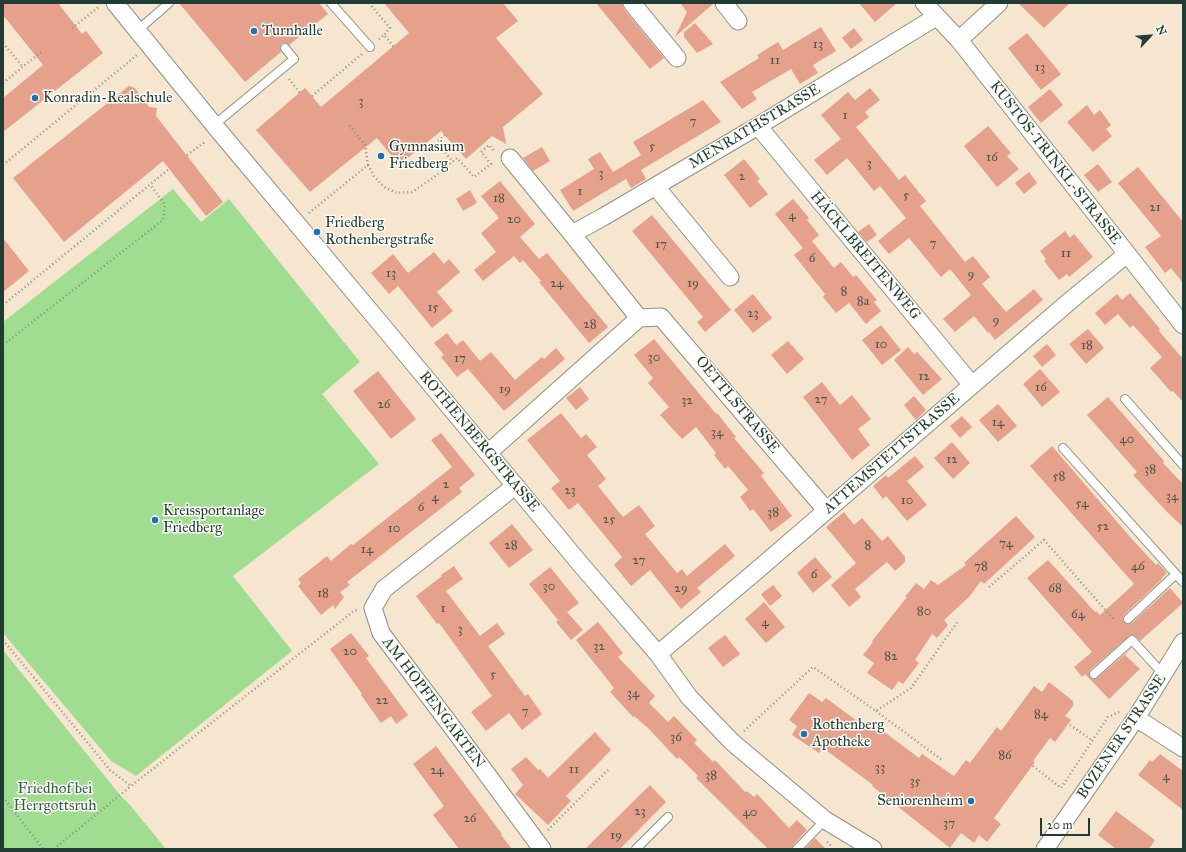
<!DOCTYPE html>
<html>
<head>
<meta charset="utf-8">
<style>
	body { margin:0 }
	#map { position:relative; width:1186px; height:852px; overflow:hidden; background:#f6e6cf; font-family:"IM FELL Great Primer",serif }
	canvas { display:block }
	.frame { position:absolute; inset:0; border:4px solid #1f3d34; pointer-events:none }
	.north { position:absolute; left:1130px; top:16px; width:40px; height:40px; -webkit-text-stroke:3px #fdfcf7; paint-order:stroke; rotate:64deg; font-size:11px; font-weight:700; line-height:16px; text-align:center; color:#1f3d34 }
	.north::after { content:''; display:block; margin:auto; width:14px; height:18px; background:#1f3d34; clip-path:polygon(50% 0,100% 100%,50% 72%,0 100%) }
	.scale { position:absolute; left:1040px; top:818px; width:50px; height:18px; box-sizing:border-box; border:2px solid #1f3d34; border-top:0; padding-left:5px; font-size:12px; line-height:14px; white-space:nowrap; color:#1f3d34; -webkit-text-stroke:3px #fdfcf7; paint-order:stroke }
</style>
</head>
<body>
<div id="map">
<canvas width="1186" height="852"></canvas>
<div class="frame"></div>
<div class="north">N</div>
<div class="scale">20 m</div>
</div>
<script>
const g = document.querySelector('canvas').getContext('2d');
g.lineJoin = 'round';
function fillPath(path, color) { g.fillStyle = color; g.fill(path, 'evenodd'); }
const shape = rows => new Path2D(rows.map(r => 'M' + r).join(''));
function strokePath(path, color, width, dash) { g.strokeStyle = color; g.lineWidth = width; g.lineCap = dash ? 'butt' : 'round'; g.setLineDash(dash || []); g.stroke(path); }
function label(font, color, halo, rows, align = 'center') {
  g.font = font + ' "IM FELL Great Primer",serif'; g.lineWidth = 3; g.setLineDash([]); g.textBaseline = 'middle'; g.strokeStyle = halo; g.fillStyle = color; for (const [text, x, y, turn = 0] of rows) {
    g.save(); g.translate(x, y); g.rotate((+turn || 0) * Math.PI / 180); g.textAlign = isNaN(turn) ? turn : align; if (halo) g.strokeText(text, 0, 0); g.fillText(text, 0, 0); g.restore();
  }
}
fillPath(shape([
	[173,189,201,222,229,199,360,362,322,394,379,464,233,576,292,651,136,776,111,761,3,633,3,322],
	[3,650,120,795,130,805,166,849,3,849]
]), '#a1dd91');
fillPath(shape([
	[3,3,58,3,82,34,86,31,103,53,3,132,3,98,43,65,3,15],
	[179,3,319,3,328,14,289,45,284,43,281,44,280,48,281,52,245,82],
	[384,3,503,3,518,21,496,38,543,94,503,127,506,144,492,136,466,159,441,131,399,165,377,138,310,192,256,130,305,88,321,107,409,33],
	[596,3,622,3,624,9,664,58,650,69],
	[680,3,714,3,675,37,687,12],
	[859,3,897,3,875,22],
	[1018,3,1070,3,1044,28],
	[695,23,713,44,697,53,684,37,684,32],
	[821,27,836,51,813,65,818,73,800,84,791,69,752,92,757,99,742,109,720,82,759,58,757,55,778,42,783,50],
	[854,28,863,40,851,49,842,38],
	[1027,33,1061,74,1041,90,1008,48],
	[129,86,135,88,149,107,157,108,156,116,223,202,206,216,163,161,64,242,13,178],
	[870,88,880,100,865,112,869,117,856,127,899,180,905,175,926,201,920,206,965,262,973,256,990,277,982,284,1006,312,1034,289,1043,300,995,340,989,332,988,333,974,316,955,332,943,319,971,295,950,269,941,277,909,238,889,254,878,241,906,218,880,186,874,191,847,158,827,175,814,160,841,139,821,115,848,92,855,100],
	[1050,89,1063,105,1041,123,1028,107],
	[703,100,721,122,641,170,646,179,631,188,626,179,573,211,560,190,594,169,588,159,600,152,613,172,641,155,633,142],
	[1087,105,1094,115,1100,110,1111,125,1106,129,1112,136,1093,152,1067,122],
	[988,126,1011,153,1007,156,1019,169,997,187,964,146],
	[542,147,550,161,533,171,523,158],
	[744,159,760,179,757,181,768,194,750,208,724,175],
	[1098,164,1112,182,1098,192,1084,175],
	[1138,167,1183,222,1183,283,1171,268,1165,273,1145,247,1161,236,1118,183],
	[1029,172,1037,183,1024,194,1015,183],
	[500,181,535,224,520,237,539,259,547,253,608,327,589,343,539,282,541,281,523,260,520,263,514,256,483,281,474,270,496,252,481,233,499,218,481,196],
	[470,190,477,203,463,211,456,199],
	[793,199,809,218,807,220,819,235,812,241,834,268,841,262,853,277,856,275,877,300,874,302,881,311,866,324,849,303,836,313,823,297,825,294,794,255,803,248,775,214],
	[652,215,731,310,705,332,697,322,703,317,632,231],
	[869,224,877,235,867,242,858,232],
	[1065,231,1070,238,1074,234,1093,257,1069,277,1067,274,1059,280,1044,261,1046,259,1040,251],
	[3,238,29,271,3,292],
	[434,252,444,264,449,259,460,272,437,292,453,311,432,328,398,286,389,294,371,273,393,254,408,273],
	[1130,293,1160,329,1159,331,1183,359,1183,402,1173,391,1171,392,1150,368,1162,357,1133,325,1130,328,1118,314,1105,325,1095,313,1117,294,1122,300],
	[753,294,772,318,753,333,734,310],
	[881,325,901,350,882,365,862,340],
	[1088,329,1104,348,1086,364,1069,344],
	[447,333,456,345,463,340,480,361,491,352,515,380,542,357,544,359,556,348,565,359,504,411,468,369,457,377,441,357,444,355,434,343],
	[654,339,716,414,717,413,736,437,734,438,764,473,761,476,792,516,771,532,753,509,750,511,740,497,748,490,728,466,725,469,714,455,716,453,696,427,682,439,660,415,669,407,648,383,653,378,634,355],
	[788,341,804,359,787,374,771,355],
	[1047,344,1056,355,1042,367,1033,356],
	[908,347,914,354,917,352,942,379,923,395,894,360],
	[1040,369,1060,392,1042,407,1023,384],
	[378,371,416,419,391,439,353,391],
	[822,382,840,405,852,395,871,419,858,429,870,445,852,460,803,397],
	[580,387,589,399,576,410,566,398],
	[914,396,926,410,916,420,904,405],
	[1108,397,1164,461,1163,463,1183,484,1183,527,1168,513,1133,475,1137,472,1087,415],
	[998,404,1017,426,998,442,979,420],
	[561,413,581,438,586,434,597,447,587,455,606,479,598,486,623,517,639,505,655,526,645,534,677,573,682,569,687,576,725,544,735,556,697,588,701,592,681,609,650,570,631,586,614,565,622,557,578,503,569,510,551,488,560,481,527,440],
	[962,416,972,427,960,438,950,426],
	[441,433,475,475,459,488,462,492,347,582,350,585,340,592,344,597,335,609,333,605,321,615,298,586,301,583,298,579,327,556,331,561,351,544,353,545,452,467,431,440],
	[952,442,970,463,953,479,934,458],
	[1052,446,1131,538,1156,565,1158,563,1167,573,1162,578,1162,579,1124,615,1123,618,1124,622,1127,624,1132,623,1170,588,1183,603,1140,641,1134,635,1129,636,1090,670,1089,673,1090,677,1093,679,1097,678,1132,648,1125,655,1140,669,1109,699,1085,674,1082,677,1074,667,1092,652,1027,578,1048,560,1095,612,1096,611,1100,615,1134,584,1030,466],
	[915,456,924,467,907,481,927,505,907,521,886,496,883,499,873,486,886,475,888,478],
	[844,512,854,525,862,518,882,541,888,536,905,557,905,562,895,571,887,562,855,589,861,597,849,607,831,585,856,563,826,527],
	[1016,516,1035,537,984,584,981,581,969,597,944,620,948,625,937,638,932,634,915,660,919,663,903,684,899,681,892,690,867,673,874,663,863,655,873,642,872,641,907,597,905,597,916,583,924,589,931,580,938,585,966,565,964,563],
	[512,524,533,550,509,568,489,543],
	[815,557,832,577,813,593,797,573],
	[454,566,463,579,446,591,480,636,497,623,505,634,488,646,525,696,528,694,542,714,522,730,509,713,486,731,471,712,492,696,439,623,437,624,416,596,442,576,441,575],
	[550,567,579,603,567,612,583,630,571,640,556,622,566,614,558,620,529,584],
	[773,585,782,596,770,606,761,594],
	[764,602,785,627,766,643,745,619],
	[598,622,623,653,618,657,655,696,649,703,668,722,674,716,697,740,694,743,713,762,715,760,745,792,747,791,754,797,757,794,789,828,797,820,807,830,793,845,792,849,768,849,696,778,698,776,679,757,677,759,648,728,634,716,633,717,610,692,614,688,576,640],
	[351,633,369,656,366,658,408,715,396,724,391,716,381,723,361,695,362,694,330,649],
	[725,635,740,654,723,667,708,648],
	[1049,682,1073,701,1073,706,1065,716,1071,720,1055,742,1050,738,1033,761,1035,762,994,818,1001,824,987,842,979,835,974,843,961,833,950,848,872,786,873,785,823,748,819,753,792,735,797,726,789,720,809,693,822,702,826,698,857,721,858,720,871,730,875,725,919,758,922,754,954,776,966,760,970,763,997,727,1001,731,1034,686,1042,692],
	[595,732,611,750,566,796,571,801,548,825,515,794,523,785,511,769,526,757,538,770,540,769,548,778],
	[436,746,502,834,501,835,512,849,459,849,433,815,444,806,413,764],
	[1160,754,1183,771,1183,810,1138,775,1150,760,1152,762],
	[650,785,666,802,620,849,585,849],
	[1116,811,1155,840,1149,849,1116,849,1098,835],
	[815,838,826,849,805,849]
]), '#e5a18c');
const service = shape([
	[331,3,370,47],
	[138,30,169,3],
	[214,125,294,59,285,48],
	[1125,399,1183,465],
	[1063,448,1183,582],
	[1128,619,1176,574],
	[1094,674,1132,640,1163,674],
	[636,849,668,817],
	[797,849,825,820]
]);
const minor = shape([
	[115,3,219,131,380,323,582,566,658,654,689,697,732,742,825,820,873,849],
	[632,3,677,58],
	[724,3,738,21],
	[924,3,959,40,1183,325],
	[959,40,999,3],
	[758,126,972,385],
	[510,158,572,234,639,318,661,317,826,510],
	[656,187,730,277],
	[572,234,603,217,758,126,936,17],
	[488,453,639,318],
	[515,486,384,589,373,608,381,633,455,731,542,849],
	[658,654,755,572,1071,300,1127,254],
	[1136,718,1183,748],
	[1045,849,1136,718,1183,642]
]);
strokePath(service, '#8a9282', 10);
strokePath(minor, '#8a9282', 19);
strokePath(shape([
	[369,3,390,28,384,35],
	[72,28,100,6],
	[379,39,384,35,394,47],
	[3,43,23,67],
	[289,79,300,93],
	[3,83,41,52],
	[312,96,362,54],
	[445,135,437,142,453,162],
	[187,155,206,141],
	[3,165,137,55],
	[368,165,374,176,384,187,397,193,412,192,433,178,457,158,474,177,491,164,481,152,489,145,495,152],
	[309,213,368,165,365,145,349,125],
	[3,305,169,169],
	[3,345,163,220,165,205,150,184],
	[989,587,1044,540,1115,621],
	[3,640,110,770,131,786,354,611,357,610],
	[876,711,942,760],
	[1070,725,1093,741],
	[744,731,813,667,876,711,911,688,958,621],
	[1033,766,1061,788,1108,717,1119,712],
	[3,797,43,849],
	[548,830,608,770],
	[827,842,830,845,832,849],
	[54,849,131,786]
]), '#8a9282', 2.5, [1, 3]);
strokePath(service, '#fff', 8);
strokePath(minor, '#fff', 17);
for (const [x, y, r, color] of [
	[254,31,4,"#1f6fb2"],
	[35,98,4,"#1f6fb2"],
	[381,156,4,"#1f6fb2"],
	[317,232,4,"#1f6fb2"],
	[155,520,4,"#1f6fb2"],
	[804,734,4,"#1f6fb2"],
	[971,801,4,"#1f6fb2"]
]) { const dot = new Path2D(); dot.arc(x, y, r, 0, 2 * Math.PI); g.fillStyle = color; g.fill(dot); strokePath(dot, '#fdfcf7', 1.5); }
label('13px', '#50564a', null, [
	["13",818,45],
	["11",775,61],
	["13",1040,68],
	["3",361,102],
	["1",845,116],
	["7",693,122],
	["5",652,147],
	["16",992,158],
	["3",869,164],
	["3",601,174],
	["2",742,177],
	["1",580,192],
	["5",906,196],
	["18",499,199],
	["21",1155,208],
	["4",792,216],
	["20",514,220],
	["7",933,244],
	["17",661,245],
	["11",1066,254],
	["6",812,259],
	["13",391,274],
	["9",971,275],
	["24",557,284],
	["19",693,284],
	["8",844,292],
	["8a",863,302],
	["15",433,308],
	["23",753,314],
	["9",996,321],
	["28",590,325],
	["10",881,345],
	["18",1087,346],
	["30",654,358],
	["17",460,359],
	["12",924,377],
	["16",1041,388],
	["19",505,390],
	["27",821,400],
	["32",687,401],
	["26",384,405],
	["14",998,423],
	["34",717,433],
	["40",1127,440],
	["12",952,460],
	["38",1150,470],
	["58",1059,477],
	["2",446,485],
	["23",570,491],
	["34",1172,497],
	["4",435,498],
	["10",907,501],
	["54",1082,504],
	["6",421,508],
	["38",773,513],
	["25",609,520],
	["52",1103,527],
	["10",394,529],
	["74",1006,544],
	["28",511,546],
	["8",868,546],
	["14",367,550],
	["27",639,561],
	["78",981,567],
	["46",1138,567],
	["6",814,575],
	["30",549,587],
	["29",681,589],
	["68",1055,589],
	["18",323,594],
	["1",443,609],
	["80",924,612],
	["64",1078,615],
	["4",765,623],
	["3",460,630],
	["32",599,647],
	["20",350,652],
	["82",891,657],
	["5",493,675],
	["34",633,694],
	["22",382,701],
	["7",525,712],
	["84",1041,715],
	["36",676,738],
	["86",1005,756],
	["33",880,768],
	["11",574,770],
	["24",437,771],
	["38",711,776],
	["4",1166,777],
	["35",915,782],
	["23",640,812],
	["40",750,813],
	["26",470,819],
	["37",949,824],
	["19",616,836]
]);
label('15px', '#1f3d34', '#fdfcf7', [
	["Turnhalle",262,31],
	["Konradin-Realschule",43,98],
	["Gymnasium",389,147],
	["Friedberg",389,164],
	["Friedberg",325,223],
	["Rothenbergstraße",325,240],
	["Kreissportanlage",163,511],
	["Friedberg",163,528],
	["Rothenberg",812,725],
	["Apotheke",812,742],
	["Seniorenheim",963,801,"right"]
], 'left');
label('15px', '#1f3d34', '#fdfcf7', [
	["MENRATHSTRASSE",755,127,-31],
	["KUSTOS-TRINKL-STRASSE",1055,163,52],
	["HÄCKLBREITENWEG",865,256,50],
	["OETTLSTRASSE",737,405,50],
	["ROTHENBERGSTRASSE",479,442,50],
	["ATTEMSTETTSTRASSE",892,454,-41],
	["AM HOPFENGARTEN",433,703,53],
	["BOZENER STRASSE",1122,737,-56]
]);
label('15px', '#395d47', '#fdfcf7', [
	["Friedhof bei",55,789],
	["Herrgottsruh",55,806]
]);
</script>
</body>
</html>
